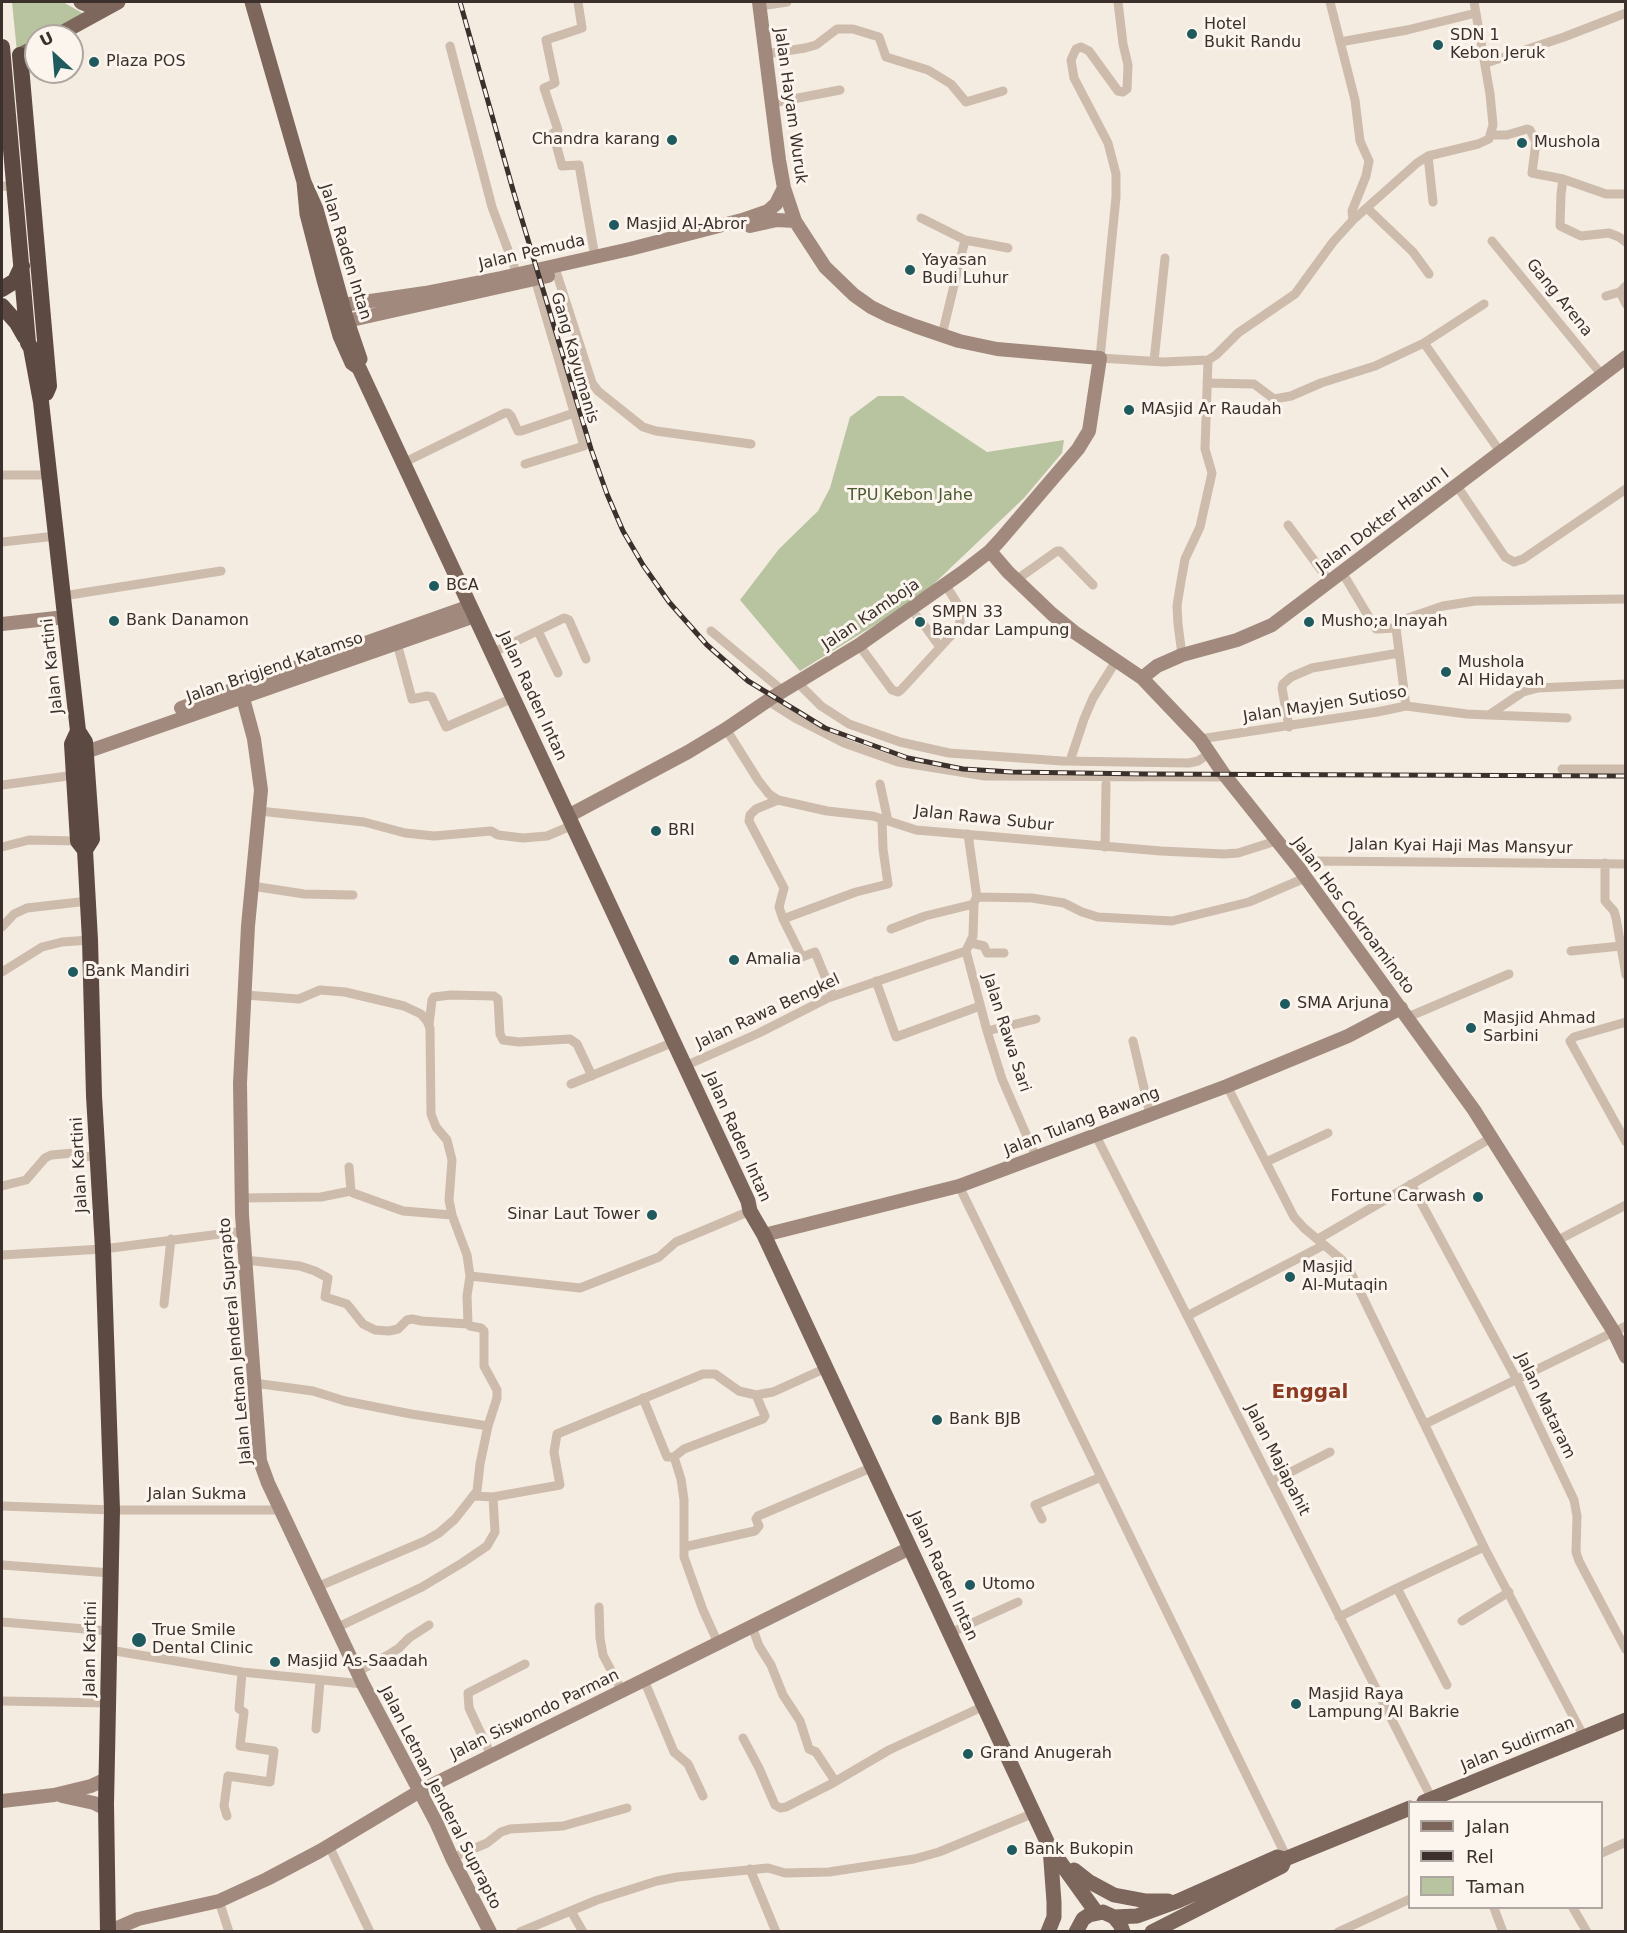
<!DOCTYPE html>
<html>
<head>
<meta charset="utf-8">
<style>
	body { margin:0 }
	#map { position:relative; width:1627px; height:1933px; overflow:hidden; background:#f4ebe1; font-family:"DejaVu Sans",sans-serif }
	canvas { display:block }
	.frame { position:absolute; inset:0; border:3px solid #3b302b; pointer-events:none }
	.legend { position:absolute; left:1408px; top:1801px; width:195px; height:108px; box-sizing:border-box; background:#fbf5ee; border:2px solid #aea6a0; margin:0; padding:8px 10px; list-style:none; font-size:18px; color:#3b302b }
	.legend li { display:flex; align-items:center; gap:12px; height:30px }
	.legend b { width:30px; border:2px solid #aea6a0 }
	.north { position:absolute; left:24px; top:24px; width:60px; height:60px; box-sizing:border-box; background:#fbf5ee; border:2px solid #aea6a0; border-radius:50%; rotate:334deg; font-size:16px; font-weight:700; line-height:24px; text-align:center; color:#3b302b }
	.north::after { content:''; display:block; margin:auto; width:21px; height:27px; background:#1f5a5e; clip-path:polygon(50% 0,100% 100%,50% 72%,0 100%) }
</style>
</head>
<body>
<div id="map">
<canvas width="1627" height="1933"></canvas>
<div class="frame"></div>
<ul class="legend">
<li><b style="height:8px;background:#7d675c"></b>Jalan</li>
<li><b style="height:8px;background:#3b302b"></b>Rel</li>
<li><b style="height:16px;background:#b8c4a0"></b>Taman</li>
</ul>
<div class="north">U</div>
</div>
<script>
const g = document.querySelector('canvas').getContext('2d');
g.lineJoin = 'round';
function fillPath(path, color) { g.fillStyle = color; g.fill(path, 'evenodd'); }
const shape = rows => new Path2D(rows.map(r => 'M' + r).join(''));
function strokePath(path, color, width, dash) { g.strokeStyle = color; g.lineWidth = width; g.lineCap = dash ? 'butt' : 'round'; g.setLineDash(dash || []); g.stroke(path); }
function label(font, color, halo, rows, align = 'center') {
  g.font = font + ' "DejaVu Sans",sans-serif'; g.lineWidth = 6; g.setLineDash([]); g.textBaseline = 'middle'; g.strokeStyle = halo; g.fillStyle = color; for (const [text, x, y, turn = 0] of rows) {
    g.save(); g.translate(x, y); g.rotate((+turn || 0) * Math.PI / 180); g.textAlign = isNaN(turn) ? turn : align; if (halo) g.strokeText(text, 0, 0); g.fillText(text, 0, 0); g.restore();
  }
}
fillPath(shape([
	[12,2,63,2,84,14,45,36,36,36,36,41,17,52],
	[878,396,903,396,987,452,1064,440,1062,453,1024,498,920,597,800,671,740,600,779,549,818,511,830,488,850,417]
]), '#b8c4a0');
strokePath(shape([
	[915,614,927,629]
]), '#cfc6bd', 9, [9, 4.5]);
strokePath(shape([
	[578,2,582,28,546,40,555,83,544,88,558,130,553,133,562,166,579,165,595,257],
	[1118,2,1123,44,1128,65,1127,89,1123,92,1118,91,1089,51,1081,47,1076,49,1071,60,1074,78,1108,143,1116,174,1116,197,1100,358,1163,362,1208,360,1216,355,1238,333,1295,294,1333,242,1353,220,1417,163,1428,156,1478,144,1489,139,1493,125,1490,94,1474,2],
	[1330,2,1355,100,1360,141,1369,161,1366,176,1352,211,1353,220],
	[760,6,787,2],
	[1340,42,1407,30,1476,13],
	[450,46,492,207,517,274],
	[766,54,805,48,816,45,837,29,853,29,879,37,886,57,928,70,951,84,966,102,1003,91],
	[1486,63,1564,37,1626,13],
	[772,103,840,90],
	[1492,135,1507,135,1527,129,1530,130,1536,142,1532,173,1563,179,1561,194,1560,226,1581,236,1609,233,1619,237,1626,242],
	[1428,156,1433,202],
	[1563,179,1606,194,1626,194],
	[2,186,15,187],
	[1367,208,1413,252,1429,274],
	[921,218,965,240,942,335],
	[965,240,1008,248],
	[1492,241,1602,375],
	[554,265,592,383,598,391,643,427,656,431,751,444],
	[1620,292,1626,304],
	[1606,296,1620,292,1626,286],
	[1424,343,1501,453],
	[1154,361,1165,258],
	[1207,383,1254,384,1274,399,1291,396,1321,383,1375,366,1424,343,1484,304],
	[403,463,505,413,508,413,511,416,518,431,521,431,574,413],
	[525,464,584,446,535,279],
	[2,475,48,475],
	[1457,486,1505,557,1514,562,1523,559,1626,489],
	[1288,525,1330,582],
	[2,542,56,536],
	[1342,572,1376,629,1396,628],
	[1016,580,1057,551,1060,551,1093,585],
	[63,596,221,571],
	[927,629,940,647],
	[538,631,558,673],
	[711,631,783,691],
	[397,643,412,699,427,696,432,697,446,727,513,698],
	[859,645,892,690,898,692,901,690,957,629,960,623,960,608,945,584],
	[492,653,564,618,569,620,586,659],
	[1182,655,1178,624,1177,606,1180,587,1185,559,1200,527,1212,473,1205,449,1208,360],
	[797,682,821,706,849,724,900,742,949,753,1062,761,1189,763,1198,761,1210,753],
	[768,701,795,718,844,743,898,762,985,776,1228,777],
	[1406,706,1396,628,1405,619,1443,606,1475,601,1626,599],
	[1489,715,1567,718],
	[1289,727,1282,688,1283,684,1291,677,1312,668,1399,653],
	[726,729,758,780,769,794,778,800,827,811,873,816,916,830,1161,851,1224,854,1238,853,1276,841],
	[1200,739,1377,712,1406,706,1467,714,1489,715,1523,692,1538,688,1626,684],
	[1070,761,1084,719,1093,698,1116,661],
	[1562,769,1626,769],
	[880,784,888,821],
	[2,785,75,775],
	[778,800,756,809,750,815,749,821,784,888,779,907,783,919,802,957,815,952,833,996],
	[259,811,364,822,405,833,434,836,491,831,498,835,523,838,547,836,573,825],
	[968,834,977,898],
	[2,847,29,840,78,841],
	[1105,847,1106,784],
	[1605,863,1605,901,1614,911,1616,918,1626,975],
	[1298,867,1317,861,1626,864],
	[252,886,304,894,353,895],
	[974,904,975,900,979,897,1032,898,1064,903,1082,912,1098,917,1172,921,1249,902,1305,878],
	[783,919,856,892,888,884,883,849,882,819],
	[2,927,14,914,27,908,88,901],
	[891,929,925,916,974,904],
	[971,943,984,946,987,953,1004,953],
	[966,951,987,1031,1002,1079,1036,1157],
	[966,951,973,936,974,904],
	[1571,951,1621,946],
	[2,972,42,947,62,942,90,940],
	[876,981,896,1037,980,1006],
	[245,995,299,999,320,990,345,992,404,1006,421,1014,427,1021,430,1028,431,1114,436,1127,447,1140,452,1160,449,1200,452,1215,467,1255,470,1276,467,1296,468,1324,470,1326,481,1328,484,1331,484,1366,497,1390,497,1398,488,1426,480,1464,477,1491,455,1519,439,1533,425,1541,317,1587],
	[1408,1017,1509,974],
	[1626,1022,1574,1037,1570,1041,1626,1142],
	[429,1025,432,1000,434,997,451,995,494,996,498,999,500,1034,503,1040,519,1042,570,1039,577,1044,592,1076],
	[987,1031,1036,1019],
	[1133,1041,1150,1114],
	[685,1066,759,1033,828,998,966,951],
	[571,1084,674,1042],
	[1227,1086,1294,1217,1304,1228,1342,1260,1351,1273,1484,1547,1584,1737],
	[1095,1134,1432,1799],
	[1266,1162,1328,1133],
	[349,1167,351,1191,353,1193,403,1211,452,1215],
	[1411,1184,1517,1380,1574,1500,1577,1516,1576,1552,1579,1561,1626,1650],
	[2,1186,26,1180,45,1158,51,1155,73,1153,78,1157,97,1156],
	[959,1186,1287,1858],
	[242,1198,321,1197,351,1191],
	[1318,1239,1491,1138],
	[1556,1241,1626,1205],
	[2,1255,103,1249,244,1231],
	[245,1260,300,1266,315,1271,328,1278,325,1297,347,1304,363,1324,375,1330,389,1331,398,1329,407,1320,412,1319,422,1321,468,1324],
	[470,1276,580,1288,659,1257,676,1242,750,1211],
	[164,1304,171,1239],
	[1187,1316,1324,1245],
	[254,1383,313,1391,345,1401,411,1414,488,1426],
	[643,1398,667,1457,674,1457,684,1449,763,1419,765,1416,756,1395],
	[1425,1424,1626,1326],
	[674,1457,681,1479,684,1500,684,1557,703,1610,718,1643],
	[1271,1482,1330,1452],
	[475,1496,493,1497,560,1485,554,1452,557,1434,703,1374,715,1374,739,1391,756,1395,773,1392,826,1368],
	[2,1506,112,1510,281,1510],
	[1042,1519,1035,1505,1101,1477],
	[684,1547,755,1531,759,1526,756,1519,758,1516,873,1467],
	[2,1565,111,1573],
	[1397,1588,1447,1685],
	[599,1607,600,1638,603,1655,622,1691],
	[1339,1617,1397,1588,1484,1547],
	[1462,1621,1509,1592],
	[2,1622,109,1631],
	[752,1626,759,1646,771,1665,783,1695,800,1721,809,1749,816,1752,835,1781],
	[336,1628,422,1587,462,1563,487,1546,495,1532,493,1497],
	[950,1633,1018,1602],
	[109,1650,242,1672,363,1684],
	[357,1672,388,1655,399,1648,409,1638,429,1625],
	[644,1680,674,1752,688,1764,703,1796],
	[2,1701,108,1703],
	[316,1729,320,1681],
	[743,1738,759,1768,775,1805,780,1808,786,1807,831,1784,889,1750,984,1706],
	[491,1755,469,1708,468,1693,525,1664],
	[227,1816,224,1806,228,1776,270,1782,274,1751,240,1746,244,1712,239,1709,242,1672],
	[329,1846,370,1932],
	[1602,1853,1626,1842],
	[452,1858,487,1843,501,1832,510,1829,563,1826,627,1808],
	[750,1869,776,1932],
	[219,1901,229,1932],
	[1494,1908,1503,1932],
	[1573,1908,1587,1932],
	[571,1911,583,1932],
	[520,1932,597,1900,657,1881,677,1877,768,1868,785,1873,829,1872,914,1859,939,1852,1034,1813],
	[1338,1932,1410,1899]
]), '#cdbbac', 9);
strokePath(shape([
	[750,226,777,220,795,221],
	[343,305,425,293,501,278,630,249,742,220,768,211,776,204,784,188],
	[347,321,548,276],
	[990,551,1008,572,1052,614,1074,632,1142,678,1200,739,1223,773,1298,867,1474,1110,1614,1332,1626,1357],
	[2,624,65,617],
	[1142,678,1157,666,1182,655,1237,640,1272,625,1626,357],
	[240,687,254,739,261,790,248,926,240,1083,242,1215,260,1461,268,1483,363,1684,436,1822,452,1858,490,1932],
	[181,708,470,606],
	[86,752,475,616],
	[568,816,688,752,726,729,773,697,859,645,963,572,990,551,1001,539,1078,449,1089,431,1100,358,997,349,959,341,915,326,889,316,871,307,854,295,825,267,795,221,784,188,779,160,759,2],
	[764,1235,959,1186,1227,1086,1348,1036,1401,1008],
	[62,1796,94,1803,106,1809],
	[2,1801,54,1795,91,1786,106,1779],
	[108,1932,138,1919,219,1901,267,1879,320,1851,420,1791,910,1548]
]), '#a18a7d', 14);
strokePath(shape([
	[81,2,100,10],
	[252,2,295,151,304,182,316,209,347,321,360,359],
	[56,36,118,2],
	[20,55,36,47],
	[304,182,307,214,324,280,340,336,352,363,359,368,748,1201,750,1211,764,1235,1050,1848,1096,1912],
	[1424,1802,1626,1720],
	[1074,1870,1088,1881,1114,1895,1146,1901,1168,1901],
	[1114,1917,1137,1916,1178,1901,1277,1857,1285,1859,1410,1808],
	[1048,1932,1054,1917,1054,1902,1050,1848],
	[1076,1932,1083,1919,1089,1915,1103,1912,1114,1917,1120,1924,1123,1932],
	[1152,1932,1282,1866,1285,1859]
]), '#7d675c', 15);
strokePath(shape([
	[2,47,28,343,31,348,41,402,78,731,72,744,78,841,85,850,90,940,94,1096,103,1249,112,1510,106,1804,108,1932],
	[20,55,49,386,46,393],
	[2,289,15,281,22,266],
	[2,306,17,323,25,337],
	[78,731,85,742,92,839,85,850]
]), '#5c4a42', 16);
const rail = shape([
	[460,2,513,190,591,449,607,494,623,531,643,565,669,602,707,645,748,681,825,728,908,758,963,769,1012,772,1146,774,1626,776]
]);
strokePath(rail, '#3b302b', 5);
strokePath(rail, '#fbf5ee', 3, [9]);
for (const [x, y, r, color] of [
	[1192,34,6,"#1f5a5e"],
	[1438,45,6,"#1f5a5e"],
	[94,62,6,"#1f5a5e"],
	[672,140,6,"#1f5a5e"],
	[1522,143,6,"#1f5a5e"],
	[614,225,6,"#1f5a5e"],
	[910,270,6,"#1f5a5e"],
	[1129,410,6,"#1f5a5e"],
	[434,586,6,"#1f5a5e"],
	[114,621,6,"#1f5a5e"],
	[920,622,6,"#1f5a5e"],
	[1309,622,6,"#1f5a5e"],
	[1446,672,6,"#1f5a5e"],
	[656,831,6,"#1f5a5e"],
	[734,960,6,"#1f5a5e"],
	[73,972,6,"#1f5a5e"],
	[1285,1004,6,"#1f5a5e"],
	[1471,1028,6,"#1f5a5e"],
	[1478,1197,6,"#1f5a5e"],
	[652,1215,6,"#1f5a5e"],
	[1290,1277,6,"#1f5a5e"],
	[937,1420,6,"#1f5a5e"],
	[970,1585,6,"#1f5a5e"],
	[139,1640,8,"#1f5a5e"],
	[275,1662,6,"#1f5a5e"],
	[1296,1704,6,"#1f5a5e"],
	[968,1754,6,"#1f5a5e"],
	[1012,1850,6,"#1f5a5e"]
]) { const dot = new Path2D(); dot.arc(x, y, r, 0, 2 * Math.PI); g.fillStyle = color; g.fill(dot); strokePath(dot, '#fbf5ee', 2); }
label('16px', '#3b302b', '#fbf5ee', [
	["Hotel",1204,25],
	["Bukit Randu",1204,43],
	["SDN 1",1450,36],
	["Kebon Jeruk",1450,54],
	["Plaza POS",106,62],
	["Chandra karang",660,140,"right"],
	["Mushola",1534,143],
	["Masjid Al-Abror",626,225],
	["Yayasan",922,261],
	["Budi Luhur",922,279],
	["MAsjid Ar Raudah",1141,410],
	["BCA",446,586],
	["SMPN 33",932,613],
	["Bandar Lampung",932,631],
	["Bank Danamon",126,621],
	["Musho;a Inayah",1321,622],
	["Mushola",1458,663],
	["Al Hidayah",1458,681],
	["BRI",668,831],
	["Amalia",746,960],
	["Bank Mandiri",85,972],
	["SMA Arjuna",1297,1004],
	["Masjid Ahmad",1483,1019],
	["Sarbini",1483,1037],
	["Fortune Carwash",1466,1197,"right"],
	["Sinar Laut Tower",640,1215,"right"],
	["Masjid",1302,1268],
	["Al-Mutaqin",1302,1286],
	["Bank BJB",949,1420],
	["Utomo",982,1585],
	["True Smile",152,1631],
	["Dental Clinic",152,1649],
	["Masjid As-Saadah",287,1662],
	["Masjid Raya",1308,1695],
	["Lampung Al Bakrie",1308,1713],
	["Grand Anugerah",980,1754],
	["Bank Bukopin",1024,1850]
], 'left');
label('16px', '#3b302b', '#fbf5ee', [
	["Jalan Hayam Wuruk",790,106,82],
	["Jalan Raden Intan",345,252,73],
	["Jalan Pemuda",532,253,-13],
	["Gang Arena",1559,298,51],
	["Gang Kayumanis",574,358,74],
	["Jalan Dokter Harun I",1383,521,-37],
	["Jalan Kamboja",871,615,-34],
	["Jalan Kartini",53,666,-96],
	["Jalan Brigjend Katamso",275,668,-19],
	["Jalan Raden Intan",532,696,65],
	["Jalan Mayjen Sutioso",1325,705,-9],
	["Jalan Rawa Subur",984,819,6],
	["Jalan Kyai Haji Mas Mansyur",1461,847,1],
	["Jalan Hos Cokroaminoto",1353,916,53],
	["Jalan Rawa Bengkel",768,1012,-25],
	["Jalan Rawa Sari",1006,1033,72],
	["Jalan Tulang Bawang",1082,1122,-21],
	["Jalan Raden Intan",737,1137,66],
	["Jalan Kartini",80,1165,-93],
	["Jalan Letnan Jenderal Suprapto",236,1341,-95],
	["Jalan Mataram",1545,1406,64],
	["Jalan Majapahit",1277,1460,63],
	["Jalan Sukma",197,1495],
	["Jalan Raden Intan",943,1576,65],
	["Jalan Kartini",91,1649,-89],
	["Jalan Siswondo Parman",535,1715,-26],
	["Jalan Sudirman",1518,1745,-22],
	["Jalan Letnan Jenderal Suprapto",440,1798,63]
]);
label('16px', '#4a5a2e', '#fbf5ee', [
	["TPU Kebon Jahe",910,496]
]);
label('bold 20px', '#8c3b22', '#fbf5ee', [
	["Enggal",1310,1393]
]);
</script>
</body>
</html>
